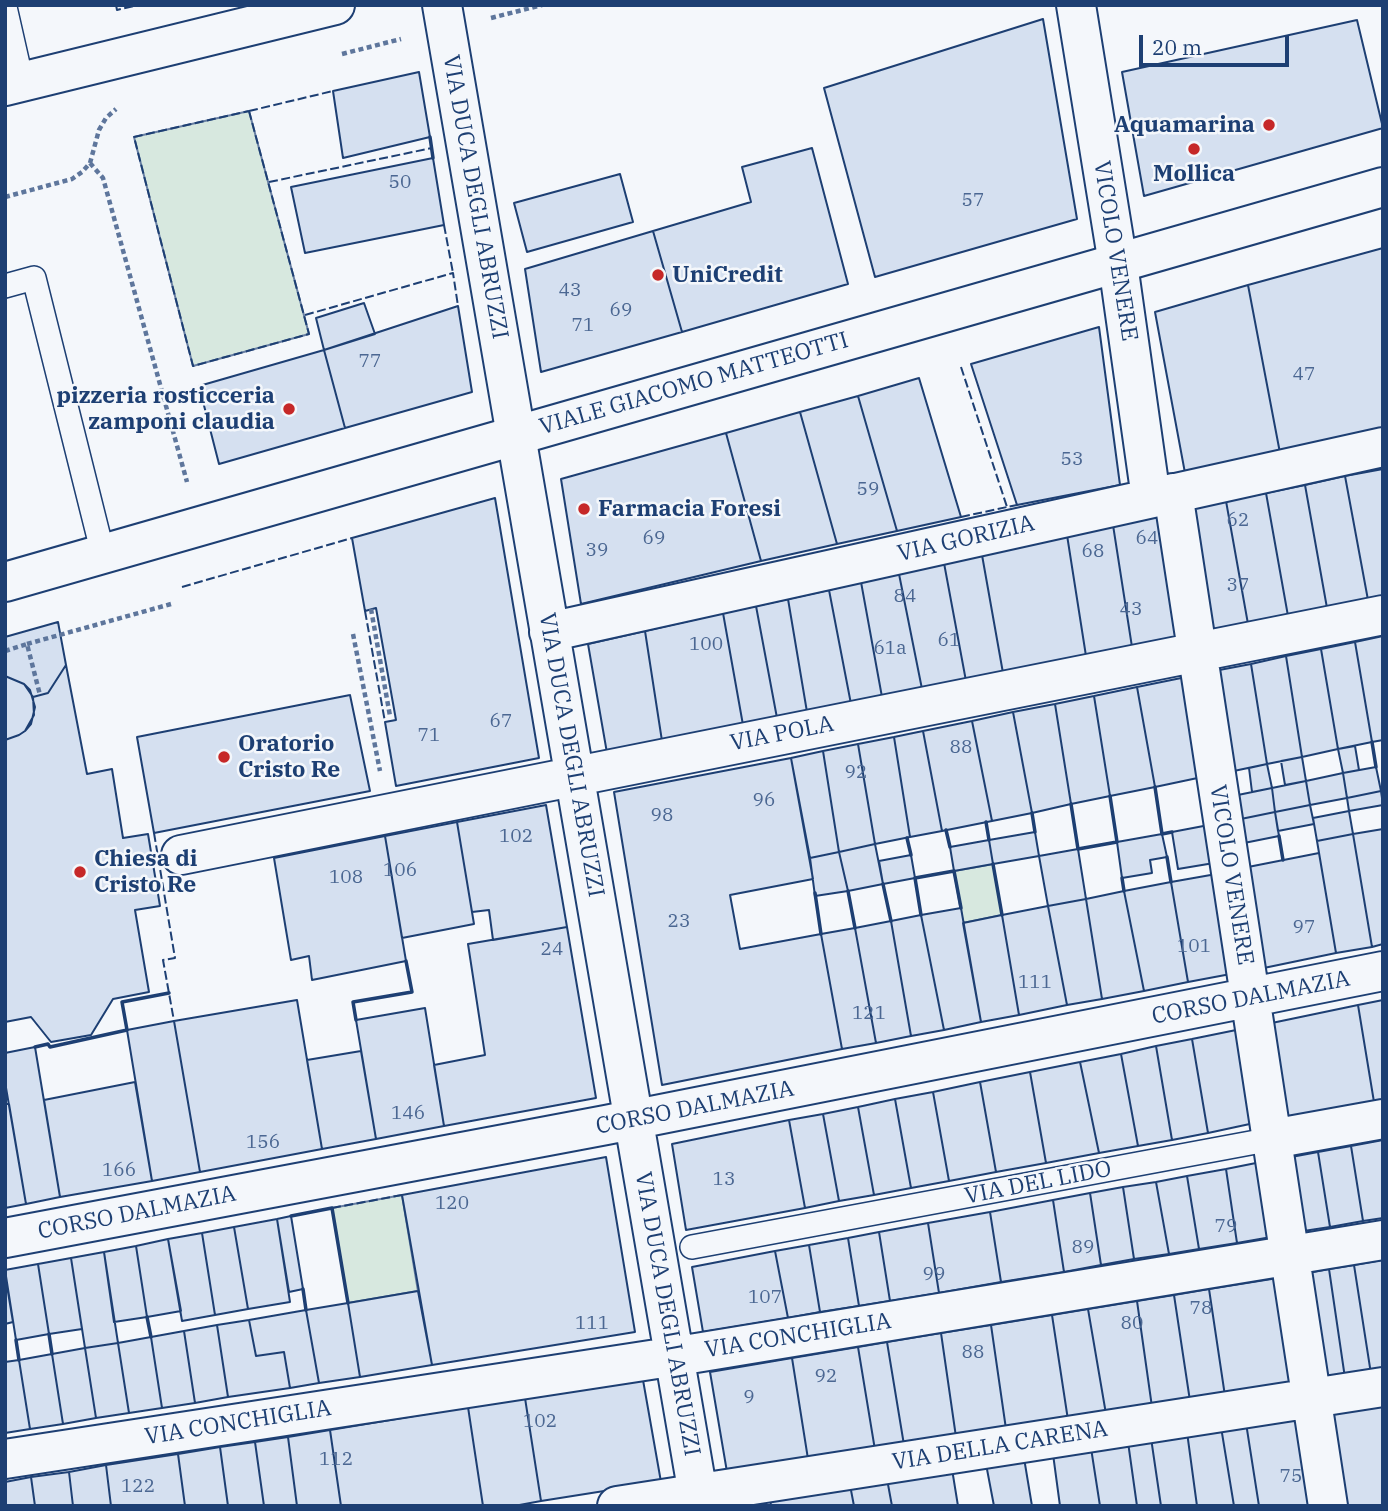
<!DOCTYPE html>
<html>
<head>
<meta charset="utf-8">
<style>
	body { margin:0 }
	#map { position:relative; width:1388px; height:1511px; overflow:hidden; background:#f4f7fb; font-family:"IBM Plex Serif",serif }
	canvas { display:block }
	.frame { position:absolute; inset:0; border:7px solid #1d3f73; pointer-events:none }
	.scale { position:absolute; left:1139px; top:35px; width:150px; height:32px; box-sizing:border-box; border:4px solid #1d3f73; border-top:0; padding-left:9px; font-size:21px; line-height:24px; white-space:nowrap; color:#1d3f73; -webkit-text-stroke:5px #f4f7fb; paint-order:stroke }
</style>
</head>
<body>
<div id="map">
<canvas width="1388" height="1511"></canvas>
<div class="frame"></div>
<div class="scale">20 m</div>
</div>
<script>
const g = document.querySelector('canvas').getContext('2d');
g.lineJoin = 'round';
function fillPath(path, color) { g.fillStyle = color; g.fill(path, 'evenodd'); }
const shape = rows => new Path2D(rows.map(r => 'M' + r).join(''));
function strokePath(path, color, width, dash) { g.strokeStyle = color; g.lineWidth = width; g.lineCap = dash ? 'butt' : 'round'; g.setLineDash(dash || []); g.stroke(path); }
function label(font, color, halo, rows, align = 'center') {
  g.font = font + ' "IBM Plex Serif",serif'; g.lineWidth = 5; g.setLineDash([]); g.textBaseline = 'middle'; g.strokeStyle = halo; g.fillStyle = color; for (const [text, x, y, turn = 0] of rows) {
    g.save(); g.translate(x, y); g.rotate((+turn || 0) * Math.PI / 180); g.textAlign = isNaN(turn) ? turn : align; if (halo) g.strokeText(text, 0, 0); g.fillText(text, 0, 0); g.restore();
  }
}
const green = shape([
	[249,111,309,334,193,366,134,137,249,111],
	[993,864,1002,915,963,923,954,871,993,864],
	[402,1195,418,1291,348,1303,332,1208,402,1195]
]);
fillPath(green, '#d7e8df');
strokePath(green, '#687fa3', 2);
const building = shape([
	[1043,19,1077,219,875,277,824,88,1043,19],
	[1357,20,1383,128,1144,196,1122,72,1357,20],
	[419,72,430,137,343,158,333,91,419,72],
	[812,148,848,284,682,332,653,231,751,202,742,167,812,148],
	[433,158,444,225,305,253,291,187,433,158],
	[620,174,633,222,527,252,514,203,620,174],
	[653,231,682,332,541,372,525,269,653,231],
	[1383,248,1383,433,1280,453,1248,285,1383,248],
	[1248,285,1280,453,1185,473,1155,312,1248,285],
	[364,303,375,334,324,350,316,318,364,303],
	[458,306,472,392,345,428,324,350,458,306],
	[1099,327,1120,485,1017,505,971,364,1099,327],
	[324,350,345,428,219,464,199,386,324,350],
	[919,378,961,517,897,531,858,396,919,378],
	[858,396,897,531,837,544,800,412,858,396],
	[800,412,837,544,761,561,726,433,800,412],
	[726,433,761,561,581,604,561,479,726,433],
	[1383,469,1383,597,1368,600,1345,476,1383,469],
	[1345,476,1368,600,1327,608,1305,485,1345,476],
	[1305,485,1327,608,1288,616,1266,493,1305,485],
	[1266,493,1288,616,1248,624,1226,501,1266,493],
	[495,498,539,758,396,786,385,722,396,720,376,608,365,611,352,538,495,498],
	[1226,501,1248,624,1207,632,1189,508,1226,501],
	[1166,513,1185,636,1132,647,1113,525,1166,513],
	[1113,525,1132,647,1086,656,1067,535,1113,525],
	[1067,535,1086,656,1003,673,982,555,1067,535],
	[982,555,1003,673,966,681,944,563,982,555],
	[944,563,966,681,922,689,899,574,944,563],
	[899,574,922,689,882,697,861,582,899,574],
	[861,582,882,697,851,704,829,590,861,582],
	[829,590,851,704,807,712,788,599,829,590],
	[788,599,807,712,777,718,756,606,788,599],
	[756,606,777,718,743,725,723,613,756,606],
	[723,613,743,725,662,741,645,631,723,613],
	[58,622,66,665,48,693,33,697,24,684,5,676,5,637,58,622],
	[645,631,662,741,607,753,588,644,645,631],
	[1383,636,1383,740,1372,742,1355,642,1383,636],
	[1355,642,1372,742,1338,749,1321,649,1355,642],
	[1321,649,1338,749,1302,757,1286,656,1321,649],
	[1286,656,1302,757,1267,764,1251,664,1286,656],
	[1251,664,1267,764,1229,772,1214,671,1251,664],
	[66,665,87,774,112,769,123,838,148,834,160,906,135,910,149,992,113,999,91,1035,51,1042,31,1017,5,1022,5,740,19,735,25,731,34,715,33,697,48,693,66,665],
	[5,676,24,684,30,690,35,707,31,724,25,731,19,735,5,740,5,676],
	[1191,676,1207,776,1155,787,1137,687,1191,676],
	[1137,687,1155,787,1110,796,1094,696,1137,687],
	[350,695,370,791,154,833,137,737,350,695],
	[1094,696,1110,796,1071,804,1055,704,1094,696],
	[1055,704,1071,804,1032,813,1013,712,1055,704],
	[1013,712,1032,813,992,821,972,721,1013,712],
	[972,721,992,821,942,831,923,731,972,721],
	[923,731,942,831,910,837,894,737,923,731],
	[894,737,910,837,875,844,858,744,894,737],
	[858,744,875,844,839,852,823,751,858,744],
	[1355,746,1359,770,1343,773,1338,749,1355,746],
	[823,751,839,852,810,858,791,758,823,751],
	[1302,757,1306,781,1285,785,1281,761,1302,757],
	[791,758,813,879,730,895,740,949,821,934,842,1049,662,1085,614,792,791,758],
	[1267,764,1272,788,1252,792,1249,768,1267,764],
	[1376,767,1381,791,1347,798,1343,773,1376,767],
	[1343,773,1347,798,1310,805,1306,781,1343,773],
	[1306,781,1310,805,1275,812,1272,788,1306,781],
	[1272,788,1275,812,1236,820,1233,796,1272,788],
	[1381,791,1383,805,1349,811,1347,798,1381,791],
	[546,805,567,927,493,940,489,910,472,912,457,822,546,805],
	[1310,805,1314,824,1278,831,1275,812,1310,805],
	[1349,811,1353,834,1317,841,1313,818,1349,811],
	[1275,812,1279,836,1239,844,1236,820,1275,812],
	[457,822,474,924,402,938,385,836,457,822],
	[1214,824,1220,862,1178,869,1172,832,1214,824],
	[1383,829,1383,944,1372,947,1353,834,1383,829],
	[1035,832,1039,856,993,864,989,840,1035,832],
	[1162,834,1167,857,1150,860,1152,873,1122,878,1117,842,1162,834],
	[1353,834,1372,947,1336,953,1317,841,1353,834],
	[385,836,406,961,312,980,309,956,291,960,274,858,385,836],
	[989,840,993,864,954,871,950,847,989,840],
	[875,844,883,884,848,891,839,852,875,844],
	[1078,849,1086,899,1048,906,1039,856,1078,849],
	[839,852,848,891,815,896,810,858,839,852],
	[1319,853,1336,953,1259,969,1243,868,1319,853],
	[911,855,915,878,883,884,879,861,911,855],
	[1222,873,1236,973,1188,982,1171,882,1222,873],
	[1171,882,1188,982,1144,991,1124,891,1171,882],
	[1124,891,1144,991,1102,999,1086,899,1124,891],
	[1086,899,1102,999,1067,1005,1048,906,1086,899],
	[1048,906,1067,1005,1019,1015,1002,915,1048,906],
	[961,908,981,1022,944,1030,921,915,961,908],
	[921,915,944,1030,911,1036,891,921,921,915],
	[1002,915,1019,1015,981,1022,963,923,1002,915],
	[891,921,911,1036,876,1043,855,928,891,921],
	[567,927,596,1098,444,1126,434,1065,485,1055,468,944,567,927],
	[855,928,876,1043,842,1049,821,934,855,928],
	[297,1000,322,1149,200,1172,174,1021,297,1000],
	[1383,1000,1383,1100,1374,1102,1358,1005,1383,1000],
	[1358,1005,1374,1102,1280,1119,1267,1024,1358,1005],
	[425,1008,444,1126,376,1139,356,1020,425,1008],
	[174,1021,200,1172,152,1181,127,1030,174,1021],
	[1246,1028,1259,1122,1208,1133,1192,1039,1246,1028],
	[1192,1039,1208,1133,1172,1140,1156,1046,1192,1039],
	[1156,1046,1172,1140,1138,1146,1121,1054,1156,1046],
	[35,1047,60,1197,26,1204,5,1082,5,1053,35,1047],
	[361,1051,376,1139,322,1149,307,1060,361,1051],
	[1121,1054,1138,1146,1099,1153,1080,1062,1121,1054],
	[1080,1062,1099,1153,1046,1163,1030,1072,1080,1062],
	[1030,1072,1046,1163,996,1172,980,1082,1030,1072],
	[135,1082,152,1181,60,1197,44,1100,135,1082],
	[980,1082,996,1172,949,1181,933,1092,980,1082],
	[933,1092,949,1181,911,1188,895,1099,933,1092],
	[895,1099,911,1188,874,1195,858,1107,895,1099],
	[5,1104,9,1104,26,1204,5,1208,5,1104],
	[858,1107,874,1195,839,1201,823,1114,858,1107],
	[823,1114,839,1201,805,1208,789,1120,823,1114],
	[789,1120,805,1208,686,1230,672,1144,789,1120],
	[1383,1140,1383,1218,1363,1221,1351,1146,1383,1140],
	[1351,1146,1363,1221,1330,1227,1318,1152,1351,1146],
	[1318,1152,1330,1227,1297,1232,1286,1158,1318,1152],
	[606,1157,635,1332,432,1365,402,1195,606,1157],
	[1266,1161,1277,1236,1237,1243,1226,1169,1266,1161],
	[1226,1169,1237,1243,1199,1249,1187,1176,1226,1169],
	[1187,1176,1199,1249,1169,1254,1156,1182,1187,1176],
	[1156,1182,1169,1254,1134,1259,1123,1187,1156,1182],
	[1123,1187,1134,1259,1101,1265,1090,1193,1123,1187],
	[1090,1193,1101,1265,1064,1272,1053,1200,1090,1193],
	[1053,1200,1064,1272,1001,1282,990,1212,1053,1200],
	[990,1212,1001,1282,939,1293,928,1223,990,1212],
	[291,1216,303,1289,289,1292,277,1219,291,1216],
	[277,1219,290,1302,248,1309,234,1227,277,1219],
	[928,1223,939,1293,890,1301,879,1232,928,1223],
	[234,1227,248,1309,215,1315,202,1233,234,1227],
	[879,1232,890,1301,859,1306,848,1238,879,1232],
	[202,1233,215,1315,182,1321,168,1239,202,1233],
	[848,1238,859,1306,820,1312,809,1245,848,1238],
	[168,1239,181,1311,147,1317,136,1246,168,1239],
	[809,1245,820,1312,788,1318,775,1251,809,1245],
	[136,1246,147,1317,114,1322,104,1252,136,1246],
	[775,1251,788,1318,703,1332,692,1267,775,1251],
	[104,1252,118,1343,85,1348,71,1258,104,1252],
	[71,1258,82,1329,49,1334,38,1264,71,1258],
	[1382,1260,1383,1372,1371,1374,1354,1265,1382,1260],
	[38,1264,49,1334,16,1340,5,1270,38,1264],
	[1354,1265,1371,1374,1345,1378,1329,1269,1354,1265],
	[1329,1269,1345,1378,1319,1382,1303,1274,1329,1269],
	[5,1274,13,1322,5,1324,5,1274],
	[1284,1277,1300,1385,1225,1396,1209,1289,1284,1277],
	[1209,1289,1225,1396,1190,1401,1174,1295,1209,1289],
	[418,1291,432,1365,360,1377,348,1303,418,1291],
	[1174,1295,1190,1401,1152,1407,1137,1301,1174,1295],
	[1137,1301,1152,1407,1106,1414,1088,1309,1137,1301],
	[348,1303,360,1377,319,1383,306,1310,348,1303],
	[1088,1309,1106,1414,1068,1420,1052,1315,1088,1309],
	[306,1310,319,1383,290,1388,284,1352,256,1356,249,1320,306,1310],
	[1052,1315,1068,1420,1006,1429,991,1325,1052,1315],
	[249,1320,256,1356,284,1352,290,1388,228,1397,217,1325,249,1320],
	[217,1325,228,1397,195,1403,184,1331,217,1325],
	[991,1325,1006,1429,956,1437,941,1333,991,1325],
	[184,1331,195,1403,162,1408,151,1337,184,1331],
	[941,1333,956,1437,904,1445,887,1342,941,1333],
	[151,1337,162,1408,129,1413,118,1343,151,1337],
	[887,1342,904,1445,875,1450,858,1347,887,1342],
	[118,1343,129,1413,96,1418,85,1348,118,1343],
	[858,1347,875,1450,808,1459,792,1358,858,1347],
	[85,1348,96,1418,63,1424,52,1354,85,1348],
	[52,1354,63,1424,30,1429,19,1360,52,1354],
	[792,1358,808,1459,727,1472,710,1372,792,1358],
	[19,1360,30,1429,5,1433,5,1362,19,1360],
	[643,1380,661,1482,541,1501,525,1398,643,1380],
	[525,1398,541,1501,514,1506,483,1506,468,1407,525,1398],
	[1383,1401,1383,1506,1337,1506,1323,1411,1383,1401],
	[468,1407,483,1506,341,1506,330,1430,468,1407],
	[1304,1414,1319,1506,1259,1506,1246,1423,1304,1414],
	[1246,1423,1259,1506,1234,1506,1221,1427,1246,1423],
	[1221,1427,1234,1506,1197,1506,1187,1432,1221,1427],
	[330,1430,341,1506,297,1506,288,1437,330,1430],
	[1187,1432,1197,1506,1161,1506,1151,1438,1187,1432],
	[288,1437,297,1506,264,1506,255,1442,288,1437],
	[1151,1438,1161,1506,1137,1506,1128,1442,1151,1438],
	[255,1442,264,1506,228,1506,220,1447,255,1442],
	[1128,1442,1137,1506,1100,1506,1091,1448,1128,1442],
	[220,1447,228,1506,185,1506,178,1454,220,1447],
	[1091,1448,1100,1506,1060,1506,1053,1454,1091,1448],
	[178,1454,185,1506,111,1506,106,1465,178,1454],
	[1024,1458,1032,1506,994,1506,986,1464,1024,1458],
	[106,1465,111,1506,73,1506,69,1472,106,1465],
	[952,1469,958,1506,892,1506,887,1479,952,1469],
	[69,1472,73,1506,35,1506,31,1477,69,1472],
	[31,1477,35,1506,5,1506,5,1482,31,1477],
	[887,1479,892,1506,854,1506,850,1485,887,1479],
	[850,1485,854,1506,771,1506,770,1498,850,1485]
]);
fillPath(building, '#d5e0f0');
strokePath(building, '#1d3f73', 2);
const lane = shape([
	[5,7,22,82],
	[5,286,34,278,103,554],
	[692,1247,1272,1139]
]);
const street = shape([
	[442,5,700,1506],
	[1076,5,1118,264,1151,498],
	[5,86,335,5],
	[1173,493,1328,1506],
	[549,632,1383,447],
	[181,855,1383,615],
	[1272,1139,1383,1119],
	[5,1238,606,1125,1383,971],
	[5,1459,696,1353,1383,1240],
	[617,1506,1383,1387]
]);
const secondary = shape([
	[5,582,1383,187]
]);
strokePath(lane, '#1d3f73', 26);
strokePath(street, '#1d3f73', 42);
strokePath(secondary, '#1d3f73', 42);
strokePath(shape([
	[491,18,542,5],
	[342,54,401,39],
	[90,163,103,178,187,482],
	[5,197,72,179,82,172,90,163,99,130,106,118,116,109],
	[371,609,390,716],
	[353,634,380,771],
	[27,644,171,604],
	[5,651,27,644,40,695]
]), '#5e769c', 4.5, [5, 3.5]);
strokePath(lane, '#f4f7fb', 23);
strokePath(street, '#f4f7fb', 38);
strokePath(secondary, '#f4f7fb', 38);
strokePath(shape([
	[116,5,117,10,138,5],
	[249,111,309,334,193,366,134,137,249,111],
	[249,111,333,91],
	[269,182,432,148],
	[444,225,453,273],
	[305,315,453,273,458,306],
	[961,367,1007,507,1017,505],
	[961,517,1007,507],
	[182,587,352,538],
	[365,611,385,722],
	[154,833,175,958,163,960,174,1021],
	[332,1208,402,1195]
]), '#1d3f73', 2, [9, 3.5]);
strokePath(shape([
	[430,137,433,158],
	[1372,742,1376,767],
	[1155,787,1162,834,1172,832],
	[1071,804,1078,849,1117,842,1110,796],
	[1032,813,1035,832],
	[986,822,989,840],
	[946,830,950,847],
	[1279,836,1283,860],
	[907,838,911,855],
	[1167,857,1171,882],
	[993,864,1002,915],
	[1122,878,1124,891],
	[883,884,891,921],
	[848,891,855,928],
	[815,893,821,934],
	[921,915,915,878,954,871,961,908],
	[356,1020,353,1002,412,992,406,961],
	[35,1047,48,1044,50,1047,127,1030,122,1002,169,993],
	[291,1216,332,1208,348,1303],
	[303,1289,306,1310],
	[147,1317,151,1337],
	[49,1334,52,1354],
	[16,1340,19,1360]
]), '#1d3f73', 3.5);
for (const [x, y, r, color] of [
	[1269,125,7,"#c62828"],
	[1194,149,7,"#c62828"],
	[658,275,7,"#c62828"],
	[289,409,7,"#c62828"],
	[584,509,7,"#c62828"],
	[224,757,7,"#c62828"],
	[80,872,7,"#c62828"]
]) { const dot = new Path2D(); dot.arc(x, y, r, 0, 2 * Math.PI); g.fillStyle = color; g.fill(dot); strokePath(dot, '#f4f7fb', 2.5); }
label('19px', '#4b6792', null, [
	["50",400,183],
	["57",973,201],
	["43",570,291],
	["69",621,311],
	["71",583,326],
	["77",370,362],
	["47",1304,375],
	["53",1072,460],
	["59",868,490],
	["62",1238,521],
	["69",654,539],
	["64",1147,539],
	["39",597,551],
	["68",1093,552],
	["37",1238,586],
	["84",905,597],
	["43",1131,610],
	["61",949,641],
	["100",706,645],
	["61a",890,649],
	["67",501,722],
	["71",429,736],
	["88",961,748],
	["92",856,773],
	["96",764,801],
	["98",662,816],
	["102",516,837],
	["106",400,871],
	["108",346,878],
	["23",679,922],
	["97",1304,928],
	["101",1194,947],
	["24",552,950],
	["111",1035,983],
	["121",869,1014],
	["146",408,1114],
	["156",263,1143],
	["166",119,1171],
	["13",724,1180],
	["120",452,1204],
	["79",1226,1227],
	["89",1083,1248],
	["99",934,1275],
	["107",765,1298],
	["78",1201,1309],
	["111",592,1324],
	["80",1132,1324],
	["88",973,1353],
	["92",826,1377],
	["9",749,1398],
	["102",540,1422],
	["112",336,1460],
	["75",1291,1477],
	["122",138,1487]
]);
label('bold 23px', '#1d3f73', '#f4f7fb', [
	["Aquamarina",1255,125,"right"],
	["Mollica",1194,174,"center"],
	["UniCredit",672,275],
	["pizzeria rosticceria",275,396,"right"],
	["zamponi claudia",275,422,"right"],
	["Farmacia Foresi",598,509],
	["Oratorio",238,744],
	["Cristo Re",238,770],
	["Chiesa di",94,859],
	["Cristo Re",94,885]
], 'left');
label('23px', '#1d3f73', '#f4f7fb', [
	["VIA DUCA DEGLI ABRUZZI",475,197,80],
	["VICOLO VENERE",1115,251,81],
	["VIALE GIACOMO MATTEOTTI",694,384,-16],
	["VIA GORIZIA",966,539,-13],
	["VIA POLA",782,734,-11],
	["VIA DUCA DEGLI ABRUZZI",571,755,80],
	["VICOLO VENERE",1231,875,81],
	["CORSO DALMAZIA",1251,998,-11],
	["CORSO DALMAZIA",695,1108,-11],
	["VIA DEL LIDO",1038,1183,-11],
	["CORSO DALMAZIA",137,1213,-11],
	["VIA DUCA DEGLI ABRUZZI",667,1314,80],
	["VIA CONCHIGLIA",798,1336,-9],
	["VIA CONCHIGLIA",238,1423,-9],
	["VIA DELLA CARENA",1000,1446,-9]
]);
</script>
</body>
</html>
